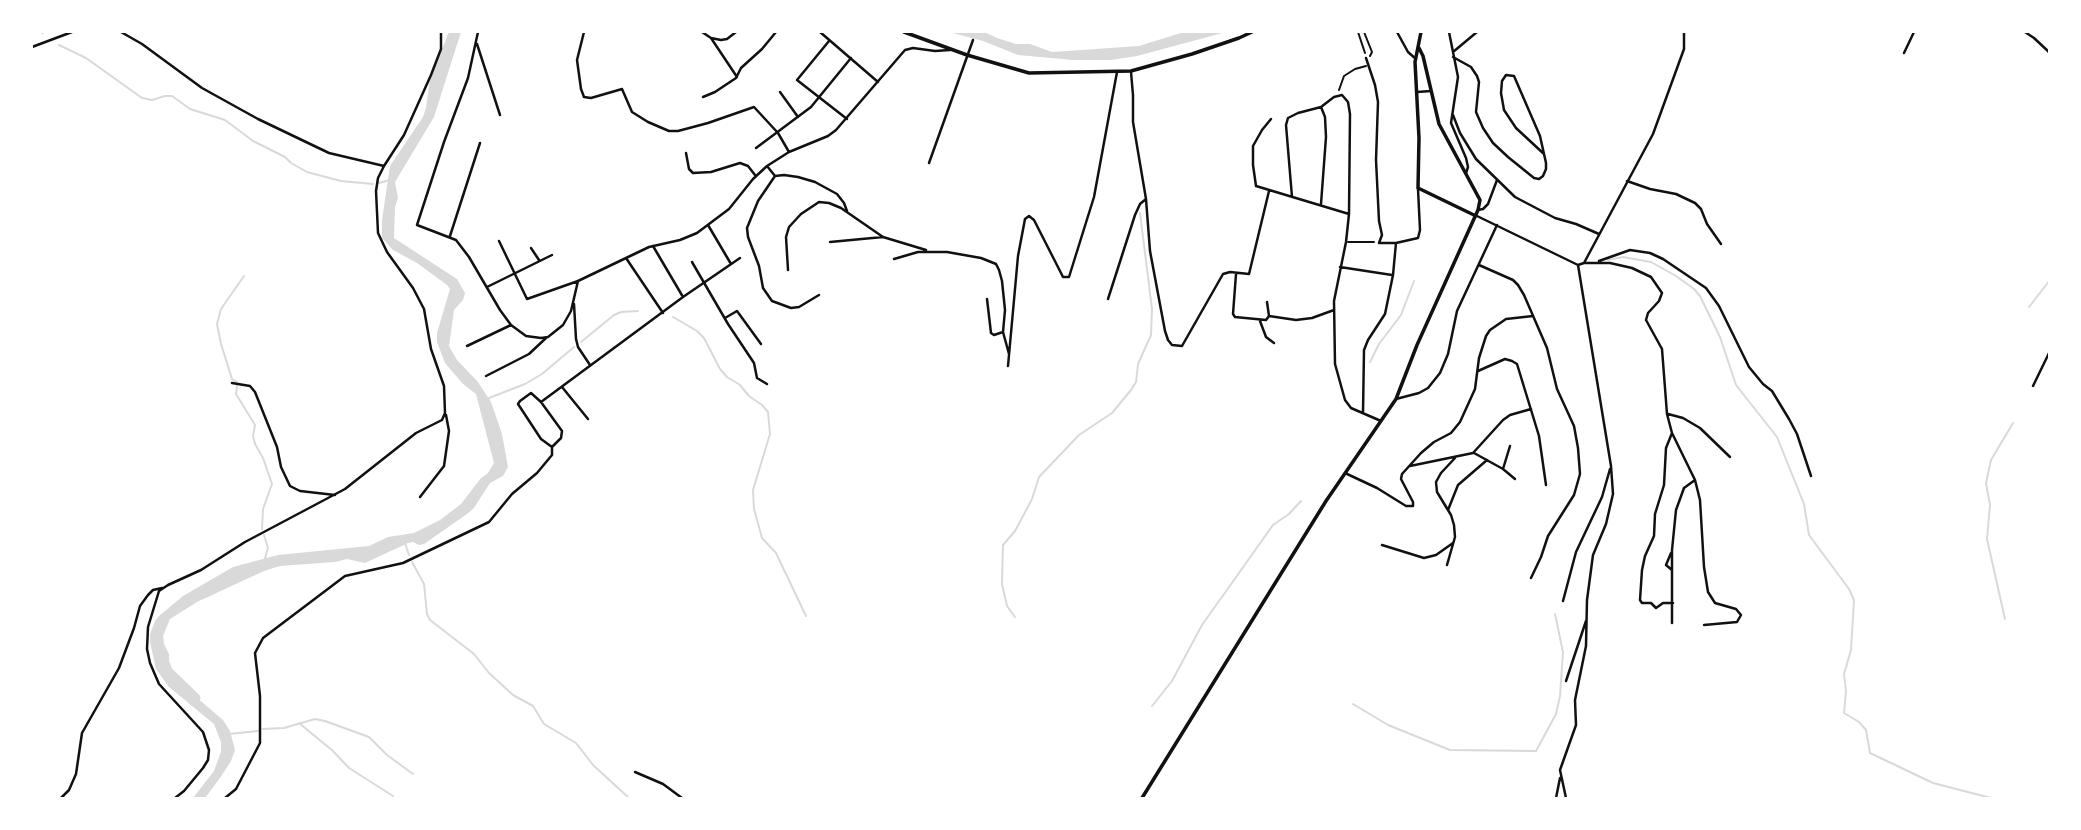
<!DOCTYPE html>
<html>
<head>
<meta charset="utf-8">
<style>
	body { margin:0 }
	#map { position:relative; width:2081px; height:830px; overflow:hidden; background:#fff; font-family:Jost,sans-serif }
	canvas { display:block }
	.frame { position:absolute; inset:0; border:33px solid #fff; pointer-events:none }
</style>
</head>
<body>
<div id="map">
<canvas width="2081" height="830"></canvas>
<div class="frame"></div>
</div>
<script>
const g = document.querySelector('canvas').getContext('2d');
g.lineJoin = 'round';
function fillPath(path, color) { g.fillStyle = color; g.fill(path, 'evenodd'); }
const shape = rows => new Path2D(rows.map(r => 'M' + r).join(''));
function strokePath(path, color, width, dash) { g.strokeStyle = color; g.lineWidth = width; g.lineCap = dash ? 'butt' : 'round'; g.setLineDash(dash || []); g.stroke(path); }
fillPath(shape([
	[449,32,461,32,434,117,395,182,398,198,395,207,394,238,457,279,465,293,463,300,454,310,449,346,457,360,478,382,491,402,502,434,508,467,503,476,490,483,474,508,467,514,424,544,419,545,413,542,408,543,365,563,347,559,335,562,280,566,264,571,197,602,170,619,163,636,164,644,169,654,169,671,176,680,223,720,230,731,235,750,231,761,220,778,205,798,193,798,214,771,221,752,221,742,214,724,169,687,156,669,150,642,150,634,155,621,159,616,183,596,233,567,278,555,369,546,388,537,414,533,440,520,461,504,481,478,488,473,494,463,476,394,463,384,445,363,437,342,437,333,450,289,447,285,417,263,393,250,382,238,382,220,390,166,423,117,426,108,430,79],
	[949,32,984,32,997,38,1016,44,1030,44,1052,52,1139,46,1184,32,1226,32,1137,56,1111,60,1073,60,1018,55,983,41]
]), '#d9d9d9');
strokePath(shape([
	[41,32,43,33],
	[59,45,86,58,142,98,152,100,165,96,172,96,190,109,225,120,253,141,285,157,291,163,307,172,341,181,373,184],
	[379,183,390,180],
	[1608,260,1623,257,1651,262,1676,276,1694,289,1700,296,1720,337,1736,385,1777,437,1804,504,1809,535,1849,589,1854,600,1851,650,1844,674,1846,691,1844,713,1859,722,1866,730,1870,753,1933,783,1991,798],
	[2029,307,2050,280],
	[673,317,697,331,704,338,720,369,727,377,740,385,749,396,762,405,768,412,770,434,753,490,754,509,762,538,776,553,806,616],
	[581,342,614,315,621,312,638,311],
	[1370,362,1379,344,1401,315,1414,281],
	[237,382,232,379,221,344,217,324,221,309,244,276],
	[237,386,236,394,255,425,253,436,255,444,263,458,272,484,263,509,262,529],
	[489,398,525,384,542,374,574,347],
	[264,535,268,548,265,558],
	[405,543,409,555],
	[412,562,424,584,427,614,430,620,474,654,489,673,513,695,533,706,544,724,576,743,593,765,629,798],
	[1015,617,1007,606,1002,584,1003,545,1015,531,1032,499,1039,477,1079,435,1112,413,1131,390,1136,382,1138,364,1151,335,1152,309,1140,213],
	[2005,619,1987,539,1990,505,1986,483,1991,460,2013,423],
	[1353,704,1388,725,1450,750,1536,751,1556,714,1560,696,1563,652,1555,614],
	[1152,706,1172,681,1202,625,1273,525,1289,514,1301,501],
	[299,723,333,751,349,768,393,796],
	[263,729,284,728,315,719,325,721,369,737,387,755,413,774],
	[229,734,258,731]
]), '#d9d9d9', 2);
strokePath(shape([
	[166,665,168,671,196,698]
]), '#d9d9d9', 9);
strokePath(shape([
	[1358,32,1365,53],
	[1364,32,1372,52,1370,56],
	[1339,90,1344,76,1355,69,1366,66],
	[1348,242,1374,242]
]), '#111', 2);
strokePath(shape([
	[121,32,142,44,202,88,258,119,329,153,384,166],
	[478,32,468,78,444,142,417,225,456,240,469,257,500,310,511,325,526,336,541,338,548,337,563,325,571,311,578,281,649,247,680,240,697,233,729,209,753,179,767,166,789,152,828,136,836,130,905,50,913,48,935,51,950,50],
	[584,32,577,60,581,89,584,97,591,98,622,89,632,112,648,122,669,131,678,131,708,123,754,107,778,133,789,152],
	[702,32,711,38,721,40,727,39,736,32],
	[820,32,878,82],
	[1397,32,1408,52,1416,59],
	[1449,32,1458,77,1451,123,1466,158,1468,167,1466,173],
	[2025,32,2034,38,2050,53],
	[711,38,737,77],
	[829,41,797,80,847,119],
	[477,44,500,115],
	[32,47,72,32],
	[1453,52,1477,32],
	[1904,53,1914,32],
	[1453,57,1471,67,1477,76,1479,82,1476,112,1483,128,1493,143,1508,157,1534,178,1539,179,1543,176,1546,169,1546,163,1540,136,1514,76,1506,75,1502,81,1501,93,1504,110,1516,128,1544,154],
	[1366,58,1375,85,1378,102,1376,160,1379,221,1382,235,1379,243,1396,243,1418,238,1420,230,1418,189],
	[1131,72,1133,95,1133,122,1146,199,1150,251,1165,331,1168,340,1172,345,1182,346,1223,274,1230,272,1249,274,1269,191],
	[780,92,798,117],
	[1417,92,1431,91],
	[703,97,715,92,736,78,741,68,762,49,776,32],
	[1453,115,1460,133,1476,159,1515,197,1555,218,1576,224,1599,234],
	[1271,119,1262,130,1253,146,1253,165,1256,186,1349,214],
	[756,148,811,107,851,58],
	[686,153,689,169,693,173,711,172,740,163,748,166,755,175],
	[929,163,973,40],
	[767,166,775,176],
	[775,176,758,201,747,228,748,237,759,266,763,288,772,301,791,308,799,307,819,295],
	[775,176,784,175,798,177,815,182,837,194,844,203,847,211],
	[1627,181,1650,189,1676,194,1695,203,1701,209,1707,224,1721,244],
	[1292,197,1286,125,1288,118,1298,113,1321,107,1334,97,1342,95,1348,102,1350,114,1349,214,1346,242,1334,301,1335,364,1345,400,1351,408,1381,421],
	[1321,204,1326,137,1325,117,1321,107],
	[1478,210,1483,209,1488,204,1497,180],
	[1477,216,1578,265],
	[708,225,731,264],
	[450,236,480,143],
	[499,241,527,299,578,281],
	[830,242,883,237,926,250],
	[653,246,683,297],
	[531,248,539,260],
	[626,258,663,313],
	[894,259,918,252,947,252,981,258,996,264,999,270,1002,281,1005,310,1003,332,1009,354],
	[1599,261,1630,250,1650,253,1663,259,1706,288,1719,306,1749,367,1763,384,1772,391,1789,419,1797,434,1811,476],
	[692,262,728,324,754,363,757,378,767,384],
	[1584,263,1610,263,1632,268,1651,277,1662,293,1659,301,1648,313,1646,320,1662,349,1667,414,1672,433,1695,480,1700,500,1704,567,1708,592,1715,603,1736,609,1741,615,1737,622,1704,625],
	[1479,265,1513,280,1518,285,1524,295,1547,348,1557,389,1574,426,1578,448,1580,474,1574,495,1548,536,1541,557,1531,578],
	[1578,265,1584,263,1653,134,1684,49,1684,32],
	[1340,267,1392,275],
	[788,270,786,237,789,227,801,214,819,202,829,203,841,208,883,237],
	[1236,274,1233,314,1235,317,1266,320,1269,316,1267,302],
	[487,287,552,255],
	[987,299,991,333,994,335,1003,332],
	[1108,299,1135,215,1140,204,1146,199],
	[574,304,576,339,578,347,590,365],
	[1269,316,1296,320,1312,318,1334,310],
	[725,318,737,311,761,344],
	[1260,321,1266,337,1274,343],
	[467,346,511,325],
	[1008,366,1018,256,1025,219,1029,216,1034,220,1061,273,1063,277,1069,277,1094,197,1117,72],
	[1478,371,1505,359,1512,361,1517,364,1539,436,1546,485],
	[486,376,529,354,546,338],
	[232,383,250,386,255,392,277,447,281,467,290,486,300,491,335,495],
	[2033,386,2050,351],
	[562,387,588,419],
	[1396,399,1419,393,1428,388,1440,373,1448,354,1457,311,1497,225],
	[541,402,683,297,740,258],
	[1363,413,1364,350,1368,340,1385,314,1393,275,1396,243],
	[1668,414,1683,418,1700,428,1730,457],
	[1672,433,1666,448,1664,485,1655,514,1654,536,1645,556,1642,570,1640,600,1642,603,1651,603,1656,608,1663,603,1673,603],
	[1474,453,1503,469,1515,479],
	[1410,466,1473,453,1503,420,1510,415,1531,409],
	[1503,469,1510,446],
	[1345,473,1377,488,1406,506,1413,506,1413,502,1401,479,1402,474,1421,453,1434,442,1451,433,1460,422,1475,389,1479,358,1486,336,1490,330,1506,319,1533,316],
	[420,497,444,466,449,431,446,415],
	[1448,510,1458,485,1487,460],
	[1382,545,1424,558,1436,555,1453,543],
	[1671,553,1666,565,1672,570],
	[1447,565,1455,537,1454,525,1451,515,1437,492,1436,482,1441,473,1455,458],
	[1563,601,1576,552,1602,497,1610,469],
	[1672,623,1672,550,1676,510,1684,488,1695,480],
	[1566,681,1586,621],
	[635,772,663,784,682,798],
	[61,798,69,790,76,774,82,733,119,668,134,628,140,606,148,595,153,590,162,588],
	[175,798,184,791,203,768,208,760,209,750,203,732,159,684,150,663,147,649,148,627,159,591,168,585,201,570,245,542,345,489,416,433,442,420,445,413,444,386,431,349,424,309,413,288,387,252,378,233,376,191,378,178,384,166,404,135,431,75,441,49,441,32],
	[225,798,236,789,260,743,260,696,255,653,263,638,345,576,403,563,489,522,512,494,537,473,552,455,552,447,541,439,518,404,520,401,531,393,541,402,562,431,561,438,552,447],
	[1556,798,1560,778],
	[1566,798,1560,770,1576,725,1575,700,1586,646,1587,600,1593,555,1606,524,1613,494,1611,466,1578,265]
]), '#111', 2.5);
strokePath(shape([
	[904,32,967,55,1029,73,1131,71,1192,54,1239,38,1252,32]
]), '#111', 3.5);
strokePath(shape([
	[1421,32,1415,62,1419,138,1418,188,1476,216],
	[1142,798,1326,501,1396,399,1417,345,1478,210,1480,200,1439,124,1423,56,1419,48]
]), '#111', 3.5);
</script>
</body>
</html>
